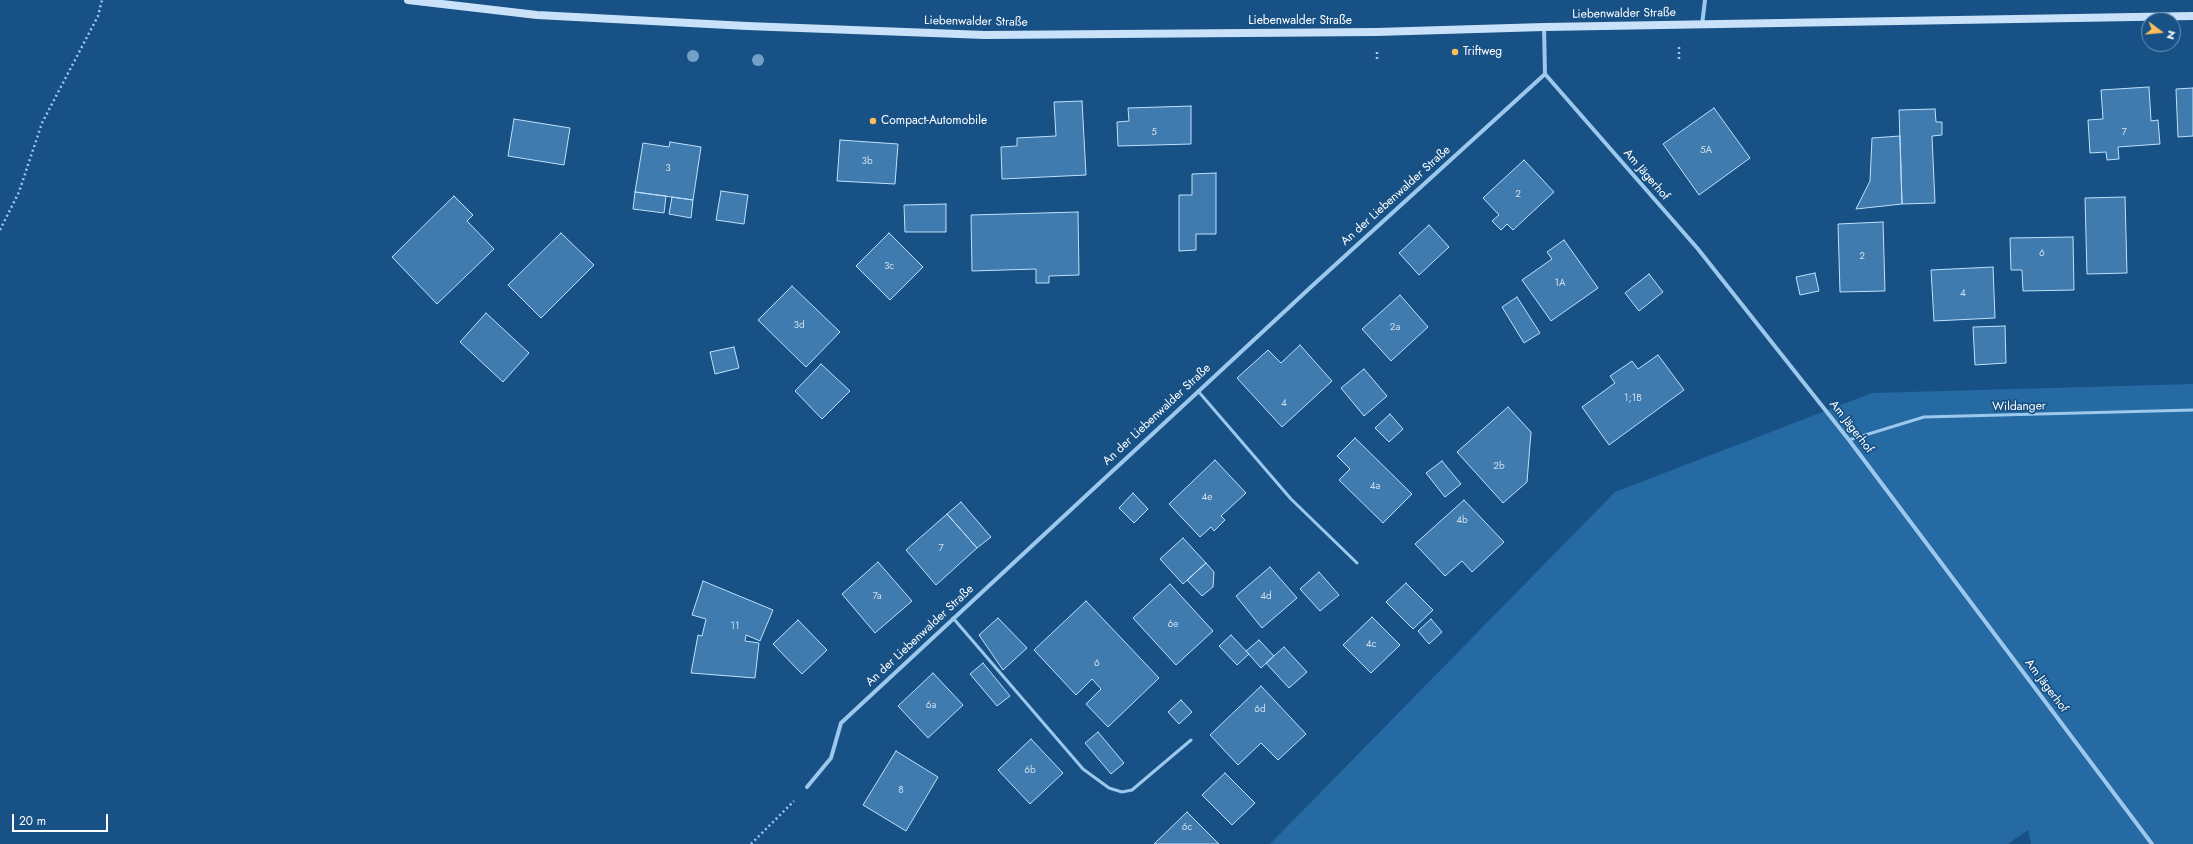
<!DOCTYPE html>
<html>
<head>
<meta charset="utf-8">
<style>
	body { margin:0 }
	#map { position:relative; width:2193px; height:844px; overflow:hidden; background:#175185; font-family:Jost,sans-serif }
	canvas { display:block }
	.north { position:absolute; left:2141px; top:12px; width:40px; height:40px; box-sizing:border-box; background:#175185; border:1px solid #7497b6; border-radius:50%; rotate:106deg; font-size:11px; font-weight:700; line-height:16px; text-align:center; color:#fff }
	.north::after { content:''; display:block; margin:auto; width:14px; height:18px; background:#ffbf58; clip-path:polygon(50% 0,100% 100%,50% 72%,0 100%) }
	.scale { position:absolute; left:12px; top:814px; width:96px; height:18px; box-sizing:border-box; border:2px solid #fff; border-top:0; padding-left:5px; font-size:12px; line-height:14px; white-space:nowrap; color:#fff; -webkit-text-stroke:3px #175185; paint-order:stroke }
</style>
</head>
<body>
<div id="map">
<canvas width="2193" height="844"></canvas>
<div class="north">N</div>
<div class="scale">20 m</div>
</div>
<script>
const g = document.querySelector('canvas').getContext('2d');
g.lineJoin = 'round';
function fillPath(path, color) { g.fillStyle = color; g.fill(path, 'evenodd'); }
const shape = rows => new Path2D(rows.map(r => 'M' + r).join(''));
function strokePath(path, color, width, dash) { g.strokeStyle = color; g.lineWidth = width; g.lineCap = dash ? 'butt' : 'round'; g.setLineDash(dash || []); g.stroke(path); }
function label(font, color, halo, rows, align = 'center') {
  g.font = font + ' Jost,sans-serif'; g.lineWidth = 3.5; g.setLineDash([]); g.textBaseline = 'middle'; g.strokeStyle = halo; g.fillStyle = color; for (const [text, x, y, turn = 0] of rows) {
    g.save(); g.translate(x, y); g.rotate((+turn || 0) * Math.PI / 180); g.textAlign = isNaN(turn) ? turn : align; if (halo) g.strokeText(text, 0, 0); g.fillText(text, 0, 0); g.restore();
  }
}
fillPath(shape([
	[2193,384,2193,844,2031,844,2028,830,2008,844,1270,844,1615,492,1872,393]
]), '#256aa3');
const building = shape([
	[2149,87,2151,121,2158,120,2160,144,2118,147,2119,159,2107,160,2106,152,2090,153,2088,120,2103,119,2101,90,2149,87],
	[2193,88,2193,136,2178,137,2176,89,2193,88],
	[1082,101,1086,175,1002,179,1001,147,1017,146,1017,138,1056,136,1054,102,1082,101],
	[1191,106,1191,144,1118,146,1117,122,1129,121,1128,108,1191,106],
	[1714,108,1750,158,1699,195,1663,144,1714,108],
	[1935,109,1936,122,1942,122,1942,135,1932,136,1935,203,1902,204,1899,110,1935,109],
	[514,119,570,128,564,165,508,156,514,119],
	[1900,136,1902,204,1856,209,1870,181,1872,138,1900,136],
	[840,140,898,144,895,184,837,181,840,140],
	[670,142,701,147,693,200,635,192,643,143,669,147,670,142],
	[1524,160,1554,192,1513,230,1507,224,1501,230,1492,221,1499,215,1483,198,1524,160],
	[1216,173,1216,234,1196,234,1196,250,1179,251,1179,195,1192,195,1192,174,1216,173],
	[721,191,748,195,744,224,716,220,721,191],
	[635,192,666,196,664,213,633,209,635,192],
	[454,196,473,215,467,221,494,249,437,304,392,257,454,196],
	[672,197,693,200,691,218,669,214,672,197],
	[2125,197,2127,273,2087,274,2085,198,2125,197],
	[946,204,946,232,905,232,904,205,946,204],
	[1078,212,1079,275,1049,276,1049,283,1036,283,1036,269,972,271,971,215,1078,212],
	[1883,222,1885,291,1840,292,1838,224,1883,222],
	[1429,225,1449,247,1419,275,1399,253,1429,225],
	[561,233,594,265,541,318,508,285,561,233],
	[889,233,923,267,890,300,856,266,889,233],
	[2073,237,2074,290,2023,291,2022,270,2011,270,2010,238,2073,237],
	[1564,240,1598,288,1551,321,1522,280,1552,259,1547,252,1564,240],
	[1993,267,1995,318,1934,321,1931,270,1993,267],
	[1815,273,1819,291,1800,295,1796,277,1815,273],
	[1649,274,1663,292,1639,311,1625,293,1649,274],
	[792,286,840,332,806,367,758,320,792,286],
	[1400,295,1428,327,1391,361,1362,329,1400,295],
	[1517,297,1540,333,1524,343,1502,307,1517,297],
	[486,313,529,353,503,382,460,342,486,313],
	[2005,326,2006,363,1975,365,1973,327,2005,326],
	[1300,345,1332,381,1282,427,1237,378,1268,350,1281,363,1300,345],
	[734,347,739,368,715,374,710,352,734,347],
	[1658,355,1684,390,1609,445,1582,407,1615,383,1610,376,1632,361,1638,369,1658,355],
	[821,364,850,391,822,419,795,391,821,364],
	[1364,369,1387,396,1364,416,1341,388,1364,369],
	[1508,407,1531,432,1527,482,1503,503,1457,452,1508,407],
	[1390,414,1403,429,1389,442,1375,428,1390,414],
	[1355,438,1412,494,1383,523,1339,480,1350,469,1337,456,1355,438],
	[1215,460,1246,493,1221,516,1225,520,1214,531,1211,527,1200,537,1169,504,1215,460],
	[1442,461,1461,484,1445,497,1426,473,1442,461],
	[1133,493,1148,509,1134,523,1119,508,1133,493],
	[1464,500,1504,542,1472,572,1462,561,1445,576,1415,544,1464,500],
	[961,502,991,537,977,548,947,514,961,502],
	[947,514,977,548,936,585,906,550,947,514],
	[1183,538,1206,563,1183,584,1160,559,1183,538],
	[878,562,912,601,875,633,842,594,878,562],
	[1206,563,1214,572,1213,587,1202,596,1187,580,1206,563],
	[1270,567,1297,598,1262,628,1236,596,1270,567],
	[1319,572,1339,595,1320,611,1300,589,1319,572],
	[703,581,773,610,760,641,746,635,745,641,759,643,755,678,691,673,698,635,702,636,706,619,692,615,703,581],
	[1406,583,1433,610,1413,629,1386,602,1406,583],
	[1170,584,1213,631,1176,665,1133,618,1170,584],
	[1086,601,1159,678,1108,727,1086,704,1101,689,1092,679,1076,695,1034,650,1086,601],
	[1372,617,1400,645,1371,673,1343,645,1372,617],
	[998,618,1027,648,1003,670,979,635,998,618],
	[1431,619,1442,632,1429,644,1418,631,1431,619],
	[798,620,827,650,802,674,773,644,798,620],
	[1231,635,1249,654,1237,665,1219,646,1231,635],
	[1259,640,1274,656,1261,668,1246,651,1259,640],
	[1284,647,1307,672,1289,688,1266,663,1284,647],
	[983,663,1010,696,997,706,970,674,983,663],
	[933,673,963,705,928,738,898,706,933,673],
	[1261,686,1306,734,1278,760,1261,743,1238,765,1210,735,1261,686],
	[1181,700,1192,712,1179,724,1168,712,1181,700],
	[1098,732,1124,763,1111,774,1085,743,1098,732],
	[1031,739,1063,773,1030,804,998,770,1031,739],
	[896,751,938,777,906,831,863,805,896,751],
	[1225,773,1255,803,1232,825,1202,795,1225,773],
	[1187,812,1219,844,1154,844,1187,812]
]);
fillPath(building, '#3f7baf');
strokePath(building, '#c1e0fa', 1);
strokePath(shape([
	[1377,52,1377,60],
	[1679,59,1679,45],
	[0,230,19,192,42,123,98,16,102,0],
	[751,844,794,801]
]), '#9cc8ed', 2.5, [2, 3]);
strokePath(shape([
	[1198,391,1291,499,1357,563],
	[1849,440,1924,417,2193,410],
	[953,618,1083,769,1109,788,1122,792,1132,790,1191,740]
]), '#9cc8ed', 3);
strokePath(shape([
	[1702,25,1705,0],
	[1544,27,1545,74,1698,249,1849,440,2152,844],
	[807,787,831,758,841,723,1312,286,1545,74]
]), '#9cc8ed', 4);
strokePath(shape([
	[408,0,537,15,747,26,985,35,1376,32,1544,27,2193,16]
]), '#c9e2f9', 8);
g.fillStyle = '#74a0c5';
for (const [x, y] of [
	[693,56],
	[758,60]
]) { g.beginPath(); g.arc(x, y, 6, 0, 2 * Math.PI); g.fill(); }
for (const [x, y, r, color] of [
	[1455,52,4,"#ffbf58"],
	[873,121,4,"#ffbf58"]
]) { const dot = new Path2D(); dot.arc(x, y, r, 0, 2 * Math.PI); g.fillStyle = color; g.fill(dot); strokePath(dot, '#175185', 1.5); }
label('10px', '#cfdeeb', null, [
	["5",1154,133],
	["7",2124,133],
	["5A",1706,151],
	["3b",867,162],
	["3",668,169],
	["2",1518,195],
	["6",2042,254],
	["2",1862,257],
	["3c",889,267],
	["1A",1560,284],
	["4",1963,294],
	["3d",799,326],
	["2a",1395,328],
	["1;1B",1633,399],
	["4",1284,404],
	["2b",1499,467],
	["4a",1375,487],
	["4e",1207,498],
	["4b",1462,521],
	["7",941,549],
	["7a",877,597],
	["4d",1266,597],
	["6e",1173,625],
	["11",735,627],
	["4c",1371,645],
	["6",1097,664],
	["6a",931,706],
	["6d",1260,710],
	["6b",1030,771],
	["8",901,791],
	["6c",1187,828]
]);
label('12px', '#fff', '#175185', [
	["Liebenwalder Straße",1624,14,-1],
	["Liebenwalder Straße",1300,21],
	["Liebenwalder Straße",976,22,1],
	["Am Jägerhof",1646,175,49],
	["An der Liebenwalder Straße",1396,196,-42],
	["Wildanger",2019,407,-1],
	["An der Liebenwalder Straße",1157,415,-43],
	["Am Jägerhof",1851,427,52],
	["An der Liebenwalder Straße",920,636,-43],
	["Am Jägerhof",2046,686,53]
]);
label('12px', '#fff', '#175185', [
	["Triftweg",1463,52],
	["Compact-Automobile",881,121]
], 'left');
</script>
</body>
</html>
